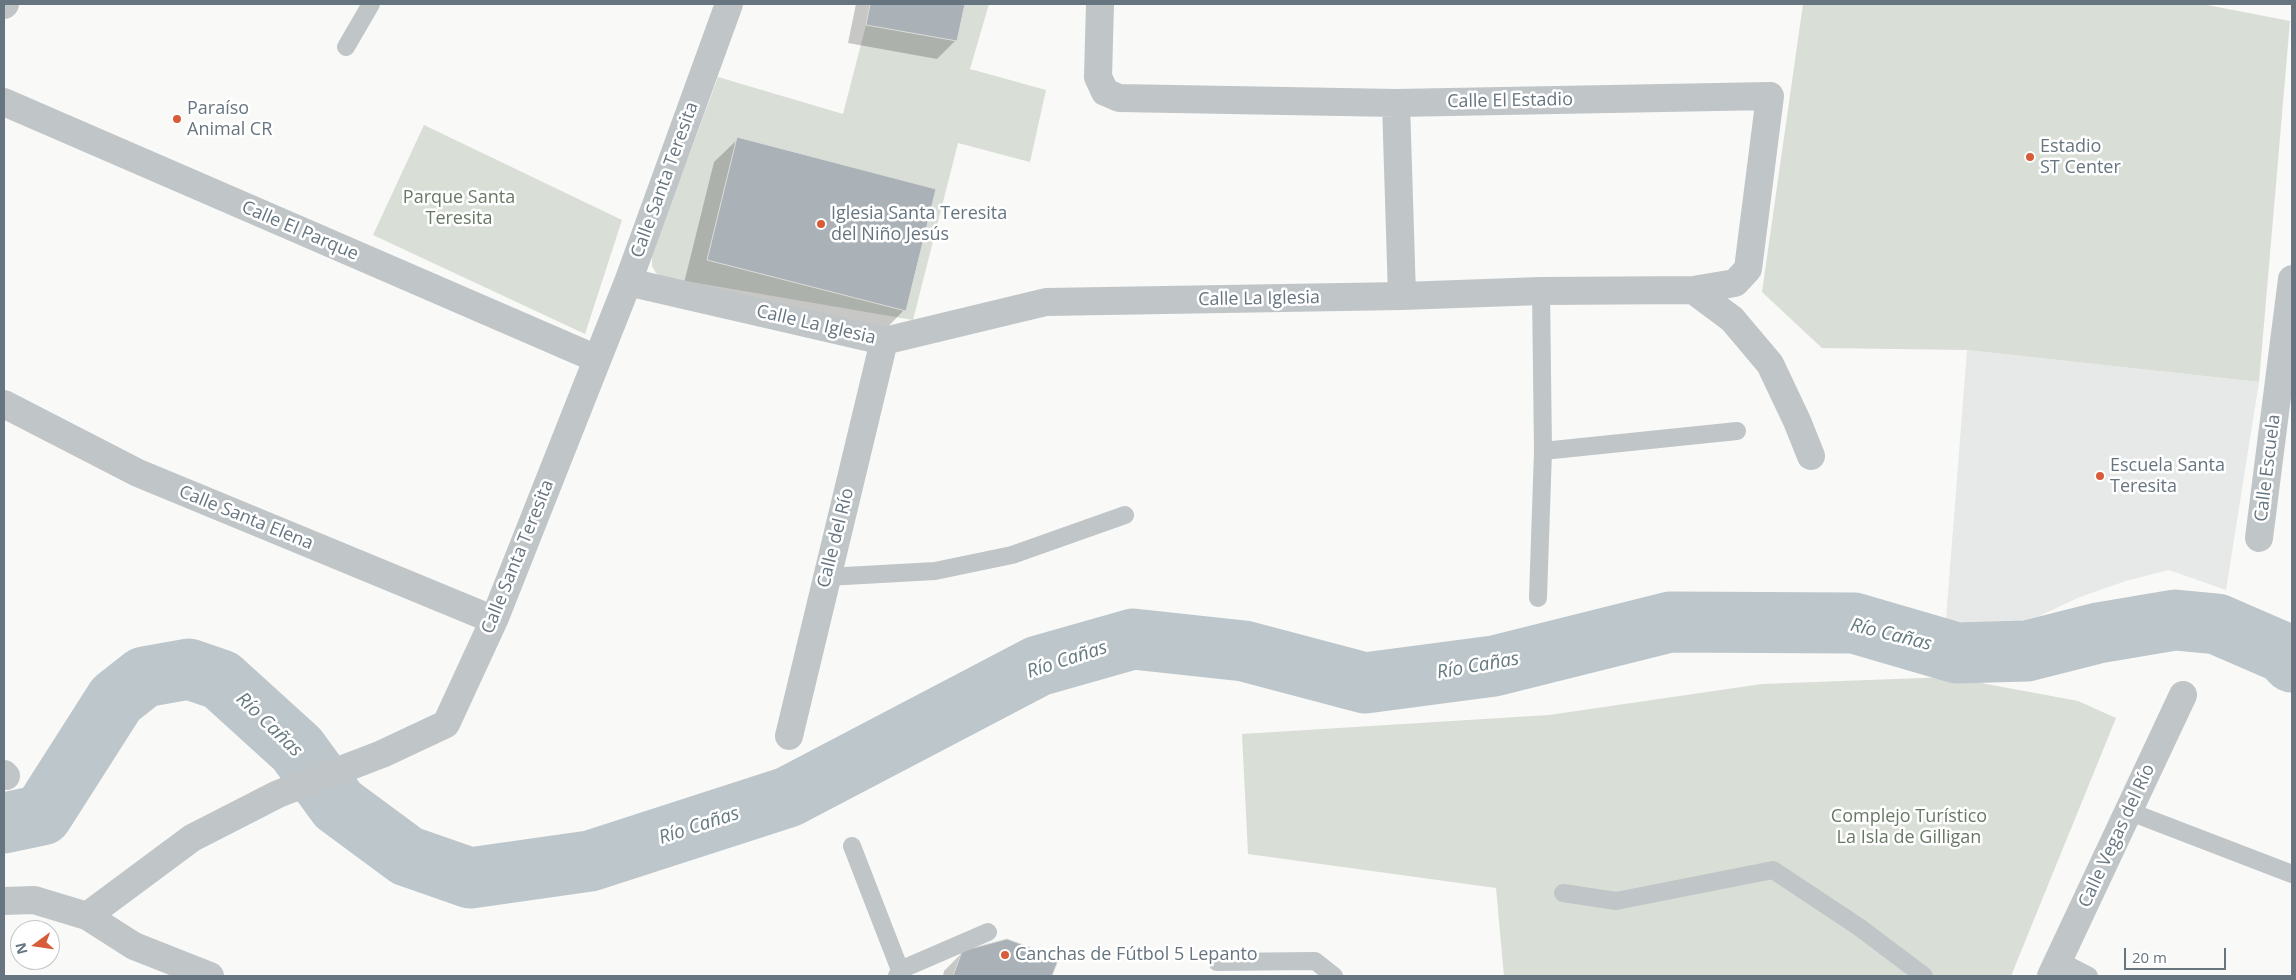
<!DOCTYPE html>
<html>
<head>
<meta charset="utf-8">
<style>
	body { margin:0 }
	#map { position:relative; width:2296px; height:980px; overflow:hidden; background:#f9f9f7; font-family:"Open Sans",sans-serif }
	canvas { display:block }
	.frame { position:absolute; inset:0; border:5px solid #667580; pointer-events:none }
	.north { position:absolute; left:10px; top:920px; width:50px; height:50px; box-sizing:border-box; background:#fff; border:1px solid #c2c8cc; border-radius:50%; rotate:256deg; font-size:14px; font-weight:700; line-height:20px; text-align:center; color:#667580 }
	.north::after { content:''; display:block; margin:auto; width:18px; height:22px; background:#d85c39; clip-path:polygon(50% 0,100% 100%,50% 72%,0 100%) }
	.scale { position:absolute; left:2124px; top:948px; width:102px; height:22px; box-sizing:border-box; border:2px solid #667580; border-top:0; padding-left:6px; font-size:15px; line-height:18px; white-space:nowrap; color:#667580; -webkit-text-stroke:4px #fff; paint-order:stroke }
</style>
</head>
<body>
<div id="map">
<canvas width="2296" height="980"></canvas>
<div class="frame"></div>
<div class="north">N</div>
<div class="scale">20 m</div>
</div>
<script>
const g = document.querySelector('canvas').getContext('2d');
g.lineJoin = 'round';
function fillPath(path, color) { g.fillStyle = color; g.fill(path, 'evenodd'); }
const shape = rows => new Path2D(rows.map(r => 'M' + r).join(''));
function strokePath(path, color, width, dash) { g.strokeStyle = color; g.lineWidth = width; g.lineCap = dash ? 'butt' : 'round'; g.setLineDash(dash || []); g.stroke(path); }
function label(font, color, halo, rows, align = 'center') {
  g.font = font + ' "Open Sans",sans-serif'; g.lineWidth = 5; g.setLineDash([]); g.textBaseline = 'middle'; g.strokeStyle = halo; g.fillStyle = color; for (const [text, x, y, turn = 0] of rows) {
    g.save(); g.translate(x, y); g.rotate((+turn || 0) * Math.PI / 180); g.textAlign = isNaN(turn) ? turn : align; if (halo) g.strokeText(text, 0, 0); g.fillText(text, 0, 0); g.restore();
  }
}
fillPath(shape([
	[1967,350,2259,382,2226,590,2169,570,2126,581,2080,597,2037,617,1994,628,1946,619]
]), '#e7e8e8');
fillPath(shape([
	[965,4,989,4,970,69,1046,90,1030,162,958,143,913,320,662,277,656,273,652,266,652,255,718,77,843,114,866,25,957,41],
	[737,137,936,189,906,310,707,260],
	[1803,4,2202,4,2290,21,2259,382,1967,350,1822,348,1762,292],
	[424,125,622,220,585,334,373,235],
	[1949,677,2078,701,2116,718,2011,976,1504,976,1496,888,1248,854,1242,734,1549,715,1762,684]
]), '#d9ded6');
fillPath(shape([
	[856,4,964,4,956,40,937,59,848,43],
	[738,139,904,310,881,334,684,283,714,162],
	[963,952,1057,959,1051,976,943,976,944,971]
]), '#0003');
strokePath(shape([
	[4,823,42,815,116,699,144,677,189,669,221,680,297,749,338,805,407,856,470,878,590,861,788,797,1038,666,1133,639,1244,651,1365,683,1494,666,1670,622,1854,623,1957,653,2027,651,2098,633,2175,620,2217,624,2284,653,2292,662]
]), '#bcc6cb', 61);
const building = shape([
	[870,4,965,4,957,41,866,25,870,4],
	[737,137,936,189,906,311,707,260,737,137],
	[1007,939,1059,958,1052,976,953,976,962,951,1007,939]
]);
fillPath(building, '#aab2b7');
strokePath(building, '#dbdbd9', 1);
strokePath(shape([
	[346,47,371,4],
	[1543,451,1737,431],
	[827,577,935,571,1012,555,1125,515],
	[1538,598,1543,451,1541,291],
	[2128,811,2292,874],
	[852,846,900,970],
	[1563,893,1616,901,1773,870,1859,927,1924,976],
	[2058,960,2089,976],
	[1217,962,1315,961,1334,976],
	[897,976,900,970,988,932]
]), '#c0c5c8', 18);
strokePath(shape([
	[4,5,5,4],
	[4,102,597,359],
	[1396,103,1402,296],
	[628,282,884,341,1046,302,1402,296,1541,291,1693,290,1735,283,1748,269,1770,96,1396,103,1119,98,1105,92,1098,77,1100,4],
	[1693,290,1732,319,1770,364,1797,421,1811,456],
	[4,404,138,473,494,620],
	[2259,538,2292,279],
	[789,736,884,341],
	[4,774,6,776],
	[4,901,34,900,87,916,134,946,210,976],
	[87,916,192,838,278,794,382,754,446,724,494,620,628,282,729,4],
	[2051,976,2183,695]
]), '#c0c5c8', 28);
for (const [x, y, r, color] of [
	[177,119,5,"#d85c39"],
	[2030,157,5,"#d85c39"],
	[821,224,5,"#d85c39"],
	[2100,476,5,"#d85c39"],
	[1005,955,5,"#d85c39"]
]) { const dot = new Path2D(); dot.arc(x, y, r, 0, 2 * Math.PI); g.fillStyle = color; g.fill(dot); strokePath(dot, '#fff', 2); }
label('18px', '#667580', '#fff', [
	["Calle El Estadio",1510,101,-1],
	["Calle Santa Teresita",665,180,-70],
	["Calle El Parque",300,231,23],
	["Calle La Iglesia",1259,299,-1],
	["Calle La Iglesia",816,325,13],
	["Calle Escuela",2268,468,-83],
	["Calle Santa Elena",246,518,22],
	["Calle del Río",836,538,-76],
	["Calle Santa Teresita",518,557,-68],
	["Calle Vegas del Río",2117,836,-65]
]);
label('18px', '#667580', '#fff', [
	["Paraíso",187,109],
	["Animal CR",187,130],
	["Estadio",2040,147],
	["ST Center",2040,168],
	["Iglesia Santa Teresita",831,214],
	["del Niño Jesús",831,235],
	["Escuela Santa",2110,466],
	["Teresita",2110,487],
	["Canchas de Fútbol 5 Lepanto",1015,955]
], 'left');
label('18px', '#687865', '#fff', [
	["Parque Santa",459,198],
	["Teresita",459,219],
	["Complejo Turístico",1909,817],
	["La Isla de Gilligan",1909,838]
]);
label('italic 19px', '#667a81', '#fff', [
	["Río Cañas",1891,635,14],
	["Río Cañas",1067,660,-18],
	["Río Cañas",1478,666,-10],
	["Río Cañas",269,725,44],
	["Río Cañas",699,826,-18]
]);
</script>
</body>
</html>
